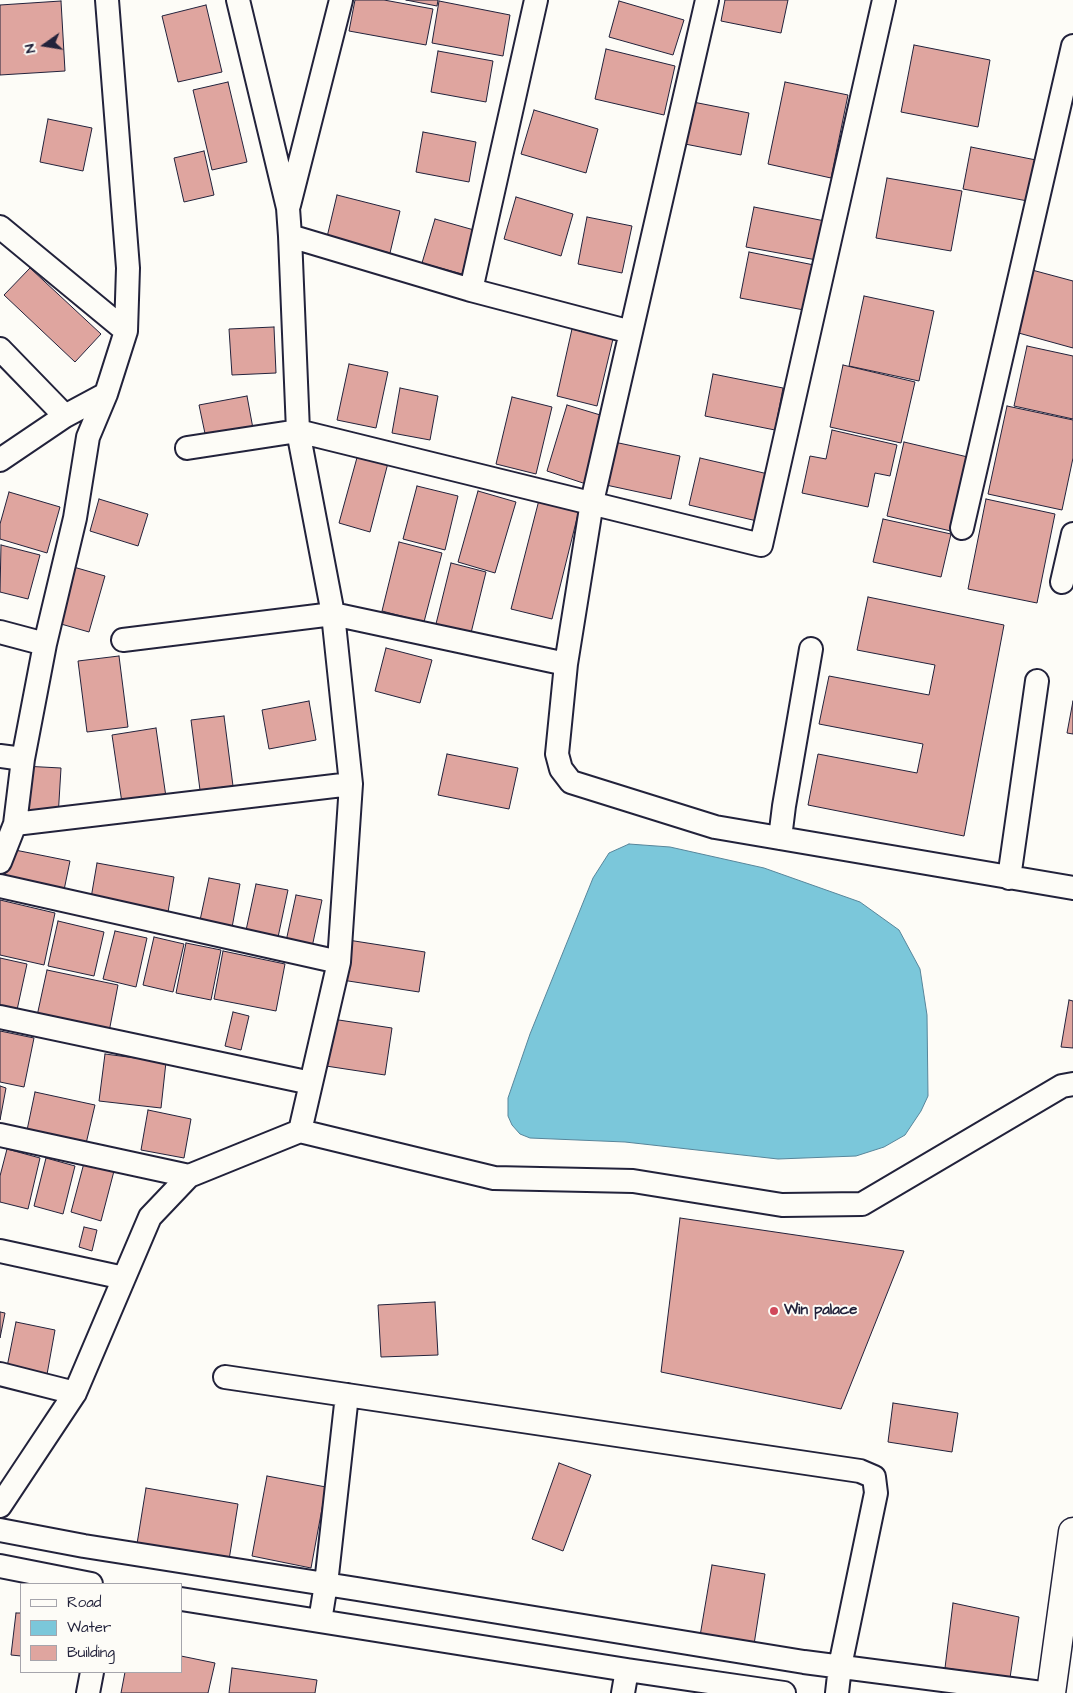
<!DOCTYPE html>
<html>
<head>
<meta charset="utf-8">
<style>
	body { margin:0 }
	#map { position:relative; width:1073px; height:1693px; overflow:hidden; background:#fdfcf7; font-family:"Architects Daughter",sans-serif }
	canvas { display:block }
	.legend { position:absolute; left:20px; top:1583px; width:162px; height:90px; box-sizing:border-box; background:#fdfcf7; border:1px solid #a5a5ac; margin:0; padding:6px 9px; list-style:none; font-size:15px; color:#22223b }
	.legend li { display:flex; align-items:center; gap:10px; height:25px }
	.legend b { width:25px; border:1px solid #a5a5ac }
	.north { position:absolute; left:20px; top:20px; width:50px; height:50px; -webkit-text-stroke:4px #fdfcf7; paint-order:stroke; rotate:257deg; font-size:14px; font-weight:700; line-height:20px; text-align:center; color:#22223b }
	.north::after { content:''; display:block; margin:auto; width:18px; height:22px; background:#22223b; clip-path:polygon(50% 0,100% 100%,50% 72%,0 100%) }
</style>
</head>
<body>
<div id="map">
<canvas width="1073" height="1693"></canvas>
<ul class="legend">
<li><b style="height:6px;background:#fdfcf7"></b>Road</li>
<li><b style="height:14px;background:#7bc7da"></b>Water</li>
<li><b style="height:14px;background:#dfa59f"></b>Building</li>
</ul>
<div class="north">N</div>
</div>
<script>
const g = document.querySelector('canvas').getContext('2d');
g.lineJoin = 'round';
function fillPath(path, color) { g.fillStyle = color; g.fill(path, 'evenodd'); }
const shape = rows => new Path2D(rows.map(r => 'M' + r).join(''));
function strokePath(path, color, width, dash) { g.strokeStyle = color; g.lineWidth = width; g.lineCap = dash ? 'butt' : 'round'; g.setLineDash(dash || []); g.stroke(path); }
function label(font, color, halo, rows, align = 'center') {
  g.font = font + ' "Architects Daughter",sans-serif'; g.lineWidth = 4; g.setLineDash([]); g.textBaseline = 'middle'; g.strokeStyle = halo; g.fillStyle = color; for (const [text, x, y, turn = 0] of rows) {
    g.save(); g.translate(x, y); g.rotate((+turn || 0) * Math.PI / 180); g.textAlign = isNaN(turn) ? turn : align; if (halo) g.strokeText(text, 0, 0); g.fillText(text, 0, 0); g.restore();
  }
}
const water = shape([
	[629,844,670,847,764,868,860,902,899,930,920,969,927,1015,928,1096,921,1111,905,1135,884,1147,856,1156,778,1159,625,1142,530,1138,520,1134,512,1125,508,1116,508,1098,530,1034,593,878,609,853,629,844]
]);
fillPath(water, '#7bc7da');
strokePath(water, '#57859a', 1);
const building = shape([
	[355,0,384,0,433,9,426,45,349,31,355,0],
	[406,0,438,0,437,6,406,0],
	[725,0,788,0,781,33,721,21,725,0],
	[61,1,65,71,0,75,0,5,61,1],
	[439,1,510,15,503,56,432,43,439,1],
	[619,1,684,20,673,55,609,37,619,1],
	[206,5,222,72,178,82,162,16,206,5],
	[914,45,990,60,978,127,901,112,914,45],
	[606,49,675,66,664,115,595,99,606,49],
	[438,51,493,61,486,102,431,92,438,51],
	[228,82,247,162,212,170,193,90,228,82],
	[785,82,848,95,831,178,768,164,785,82],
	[693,102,749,113,741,155,685,144,693,102],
	[534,110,598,129,586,173,521,154,534,110],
	[48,119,92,128,83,171,40,162,48,119],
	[423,132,476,142,469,182,416,172,423,132],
	[971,147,1041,161,1033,202,963,189,971,147],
	[204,151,214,195,184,202,174,158,204,151],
	[887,178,962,191,951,251,876,238,887,178],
	[337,195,400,211,390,253,327,237,337,195],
	[516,197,573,214,561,256,504,239,516,197],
	[754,207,830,222,822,261,746,247,754,207],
	[587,217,632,226,622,273,578,264,587,217],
	[435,219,474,230,462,274,422,263,435,219],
	[749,252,814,265,804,310,740,298,749,252],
	[30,268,101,334,75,362,4,295,30,268],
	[1032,270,1073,281,1073,348,1015,332,1032,270],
	[864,296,934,311,919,381,849,366,864,296],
	[274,327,276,373,232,375,229,329,274,327],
	[572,329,613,339,597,406,557,396,572,329],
	[1027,346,1073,356,1073,419,1014,406,1027,346],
	[349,364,388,372,376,428,337,420,349,364],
	[843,365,915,382,901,443,830,427,843,365],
	[713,374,783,388,775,430,705,416,713,374],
	[400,388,438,396,430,440,392,433,400,388],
	[247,396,254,434,207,443,199,405,247,396],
	[512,397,552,407,536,474,496,464,512,397],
	[567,405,607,417,586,484,547,471,567,405],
	[1007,406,1073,420,1073,458,1062,510,988,494,1007,406],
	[832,430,897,445,890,476,875,473,868,507,802,493,810,456,826,459,832,430],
	[614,442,680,456,671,499,606,485,614,442],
	[904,442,972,458,955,532,887,516,904,442],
	[358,454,388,463,370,532,339,523,358,454],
	[700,458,768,474,757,521,689,505,700,458],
	[417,486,458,496,445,550,403,539,417,486],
	[478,491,516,502,495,573,458,562,478,491],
	[9,492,60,507,47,553,0,539,0,524,9,492],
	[99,499,148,514,138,546,90,531,99,499],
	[986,499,1055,514,1037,603,968,589,986,499],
	[539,500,579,510,552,619,511,609,539,500],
	[883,519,951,534,941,577,873,562,883,519],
	[399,542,442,553,424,622,382,611,399,542],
	[1,545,40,555,28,599,0,592,1,545],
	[451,563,486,572,470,637,435,628,451,563],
	[70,566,105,576,89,632,54,622,70,566],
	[868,597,1004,625,964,836,808,805,818,754,917,773,923,744,819,724,829,676,929,695,935,665,857,650,868,597],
	[386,648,432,660,420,703,375,691,386,648],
	[119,656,128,727,87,732,78,661,119,656],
	[309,701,316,740,269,749,262,710,309,701],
	[1073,701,1073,734,1067,733,1073,701],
	[224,716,233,786,200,790,191,720,224,716],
	[156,728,166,797,122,803,112,735,156,728],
	[447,754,518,768,509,809,438,795,447,754],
	[23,766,61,768,58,818,20,816,23,766],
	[10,849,70,861,63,895,3,884,10,849],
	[97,863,174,877,167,918,90,904,97,863],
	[209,878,240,884,231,933,199,925,209,878],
	[256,884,288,890,277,942,245,935,256,884],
	[296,895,322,900,311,952,285,946,296,895],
	[0,900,55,913,44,965,0,955,0,900],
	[58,921,104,932,94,976,48,966,58,921],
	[115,931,147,938,136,987,103,979,115,931],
	[154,937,184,944,173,992,143,985,154,937],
	[348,940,425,952,419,992,342,980,348,940],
	[186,943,221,950,211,1000,176,993,186,943],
	[223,951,285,964,276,1011,214,999,223,951],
	[0,958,27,964,17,1010,0,1007,0,958],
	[47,970,118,985,109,1032,37,1016,47,970],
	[1069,1000,1073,1001,1073,1048,1061,1047,1069,1000],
	[233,1012,249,1016,241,1050,225,1046,233,1012],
	[332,1019,392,1028,385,1075,326,1066,332,1019],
	[0,1031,34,1038,24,1087,0,1082,0,1031],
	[105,1054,166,1062,161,1108,99,1101,105,1054],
	[0,1086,6,1088,0,1120,0,1086],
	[35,1092,95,1105,85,1148,26,1135,35,1092],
	[148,1110,191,1119,184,1158,141,1150,148,1110],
	[7,1149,40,1158,28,1209,0,1202,0,1176,7,1149],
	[46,1158,75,1166,63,1214,34,1206,46,1158],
	[84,1163,114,1171,101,1221,71,1212,84,1163],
	[680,1218,904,1251,841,1409,661,1372,680,1218],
	[84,1227,97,1230,92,1251,79,1247,84,1227],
	[435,1302,438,1355,381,1357,378,1305,435,1302],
	[0,1312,5,1313,0,1338,0,1312],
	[16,1322,55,1330,46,1380,6,1372,16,1322],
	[893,1403,958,1413,952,1452,888,1442,893,1403],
	[559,1463,591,1475,563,1551,532,1539,559,1463],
	[267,1476,326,1487,311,1568,252,1556,267,1476],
	[146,1488,238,1504,229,1560,137,1544,146,1488],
	[712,1565,765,1574,753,1651,699,1642,712,1565],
	[953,1603,1019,1617,1010,1678,945,1668,953,1603],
	[16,1613,21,1613,21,1656,11,1655,16,1613],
	[181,1656,215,1663,208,1693,121,1693,125,1672,181,1672,181,1656],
	[232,1668,317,1680,315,1693,229,1693,232,1668]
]);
fillPath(building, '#dfa59f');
strokePath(building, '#22223b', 1);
const street = shape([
	[289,205,341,0],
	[0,227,126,331],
	[290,236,471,290,631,332],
	[471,290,536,0],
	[0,349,65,416],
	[187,448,298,431,761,545,884,0],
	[0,460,65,416,106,394],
	[962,528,1073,46],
	[1062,582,1073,534],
	[0,632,45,644],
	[123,640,333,614,566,664,592,502,707,0],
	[566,664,557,754,561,769,571,782,715,827,1073,888],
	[0,756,23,759],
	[15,824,351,784,333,614,298,431,290,236,288,208,238,0],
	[780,838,784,806,811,649],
	[0,862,15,824,23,759,45,644,75,518,88,437,106,394,126,331,128,268,107,0],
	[1009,878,1037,681],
	[0,886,339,962],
	[0,1017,311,1083],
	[300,1131,339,962,351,784],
	[0,1135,189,1176],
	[0,1251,124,1278],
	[0,1374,75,1393],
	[225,1377,860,1471,874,1477,876,1493,840,1666,837,1693],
	[0,1506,75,1393,150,1217,189,1176,300,1131,494,1178,633,1181,782,1205,862,1204,1062,1086,1073,1084],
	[0,1530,84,1546,357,1589,804,1662,1042,1693],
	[0,1566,91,1584],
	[181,1599,627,1670,784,1693],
	[320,1621,326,1584,347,1395],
	[88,1693,92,1672],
	[623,1693,627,1670]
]);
const secondary = shape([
	[1051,1693,1073,1532]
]);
strokePath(street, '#22223b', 26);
strokePath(secondary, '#22223b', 31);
strokePath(street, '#fdfcf7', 22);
strokePath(secondary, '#fdfcf7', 28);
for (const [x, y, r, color] of [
	[774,1311,5,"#d1495b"]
]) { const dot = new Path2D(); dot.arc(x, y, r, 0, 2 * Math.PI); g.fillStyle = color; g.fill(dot); strokePath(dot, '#fdfcf7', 2); }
label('bold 15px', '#22223b', '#fdfcf7', [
	["Win palace",784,1311]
], 'left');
</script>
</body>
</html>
